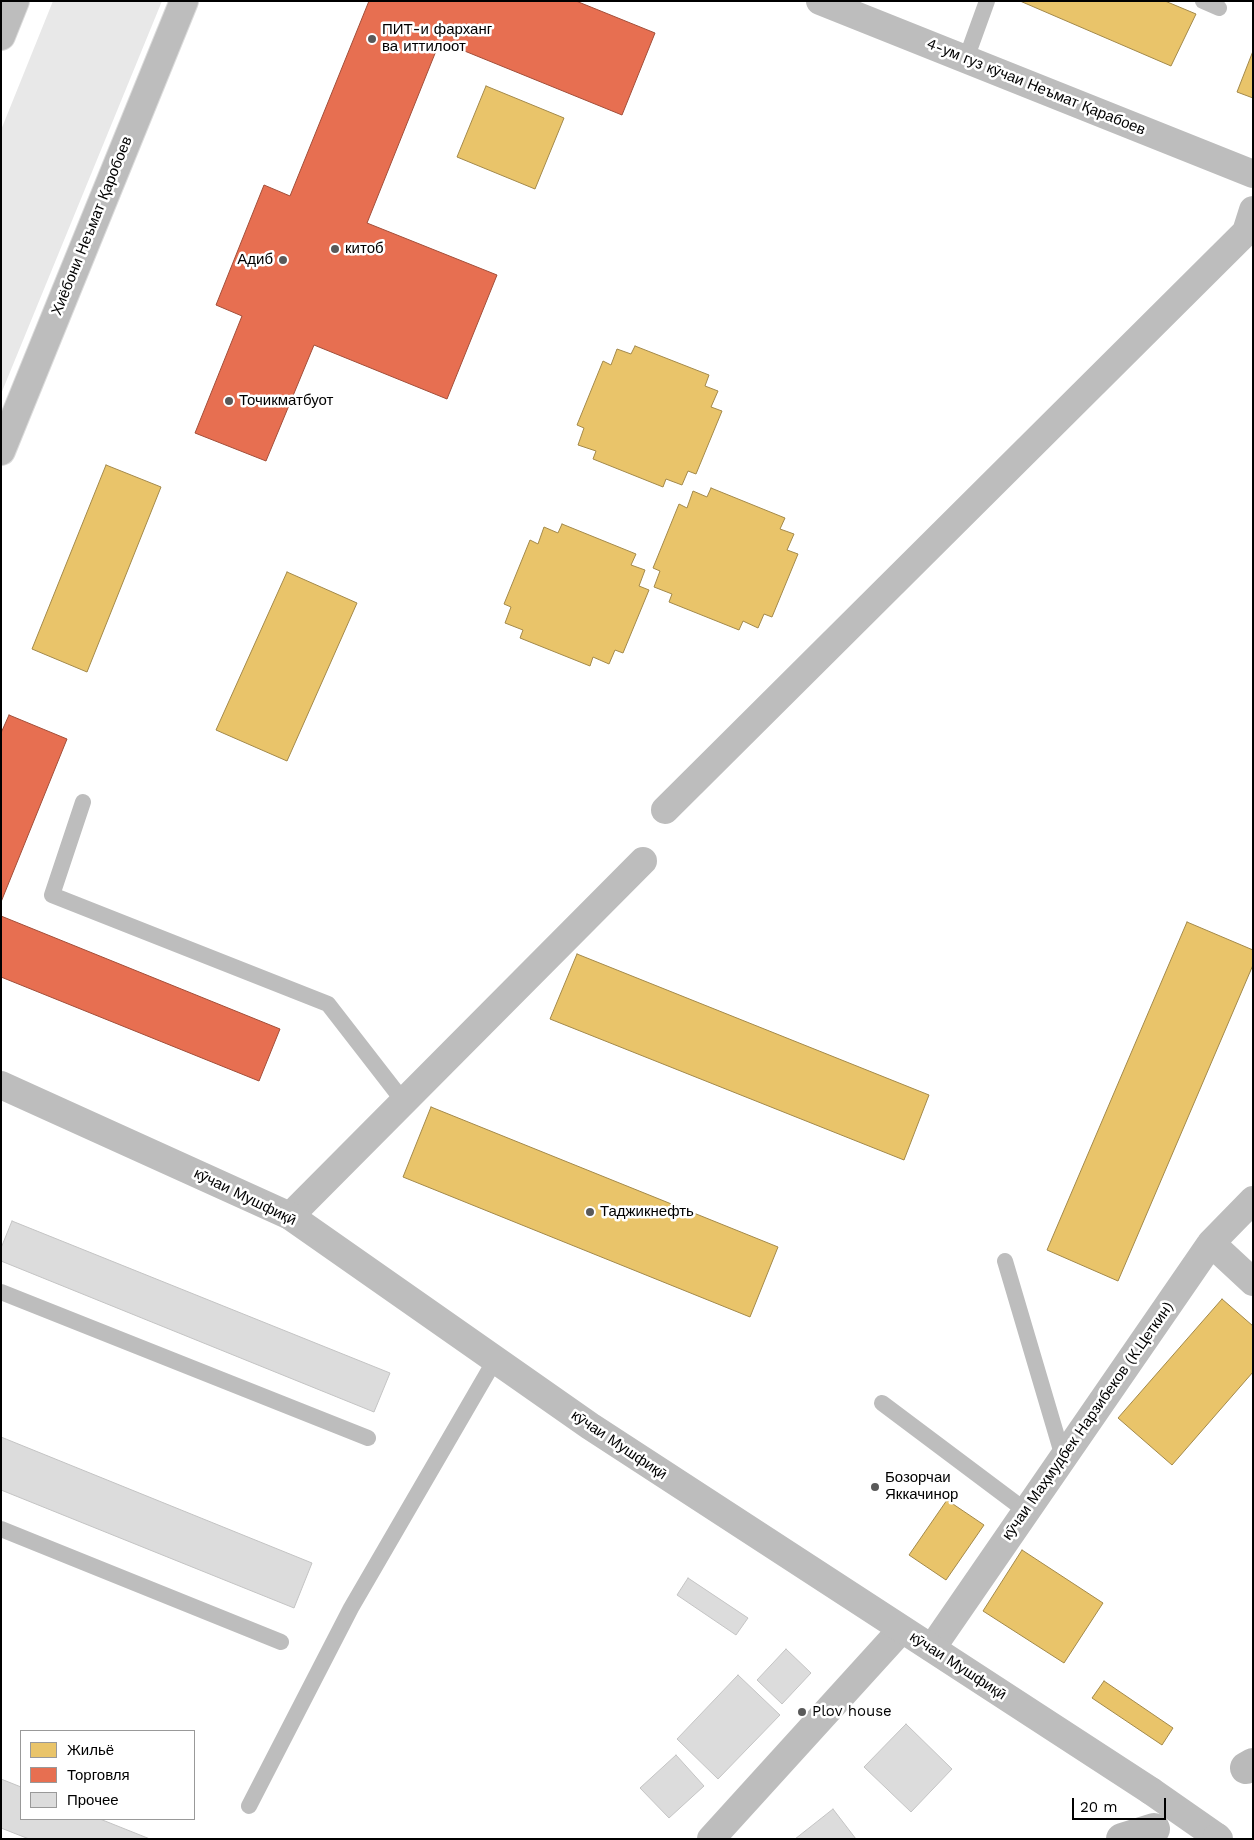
<!DOCTYPE html>
<html>
<head>
<meta charset="utf-8">
<style>
	body { margin:0 }
	#map { position:relative; width:1254px; height:1840px; overflow:hidden; background:#fff; font-family:"Work Sans",sans-serif }
	canvas { display:block }
	.frame { position:absolute; inset:0; border:2px solid #000; pointer-events:none }
	.legend { position:absolute; left:20px; top:1730px; width:175px; height:90px; box-sizing:border-box; background:#fff; border:1px solid #999; margin:0; padding:6px 9px; list-style:none; font-size:15px; color:#000 }
	.legend li { display:flex; align-items:center; gap:10px; height:25px }
	.legend b { width:25px; border:1px solid #999 }
	.scale { position:absolute; left:1072px; top:1798px; width:94px; height:22px; box-sizing:border-box; border:2px solid #000; border-top:0; padding-left:6px; font-size:15px; line-height:18px; white-space:nowrap; color:#000; -webkit-text-stroke:4px #fff; paint-order:stroke }
</style>
</head>
<body>
<div id="map">
<canvas width="1254" height="1840"></canvas>
<div class="frame"></div>
<ul class="legend">
<li><b style="height:14px;background:#e9c46a"></b>Жильё</li>
<li><b style="height:14px;background:#e76f51"></b>Торговля</li>
<li><b style="height:14px;background:#dcdcdc"></b>Прочее</li>
</ul>
<div class="scale">20 m</div>
</div>
<script>
const g = document.querySelector('canvas').getContext('2d');
g.lineJoin = 'round';
function fillPath(path, color) { g.fillStyle = color; g.fill(path, 'evenodd'); }
const shape = rows => new Path2D(rows.map(r => 'M' + r).join(''));
function strokePath(path, color, width, dash) { g.strokeStyle = color; g.lineWidth = width; g.lineCap = dash ? 'butt' : 'round'; g.setLineDash(dash || []); g.stroke(path); }
function label(font, color, halo, rows, align = 'center') {
  g.font = font + ' "Work Sans",sans-serif'; g.lineWidth = 5; g.setLineDash([]); g.textBaseline = 'middle'; g.strokeStyle = halo; g.fillStyle = color; for (const [text, x, y, turn = 0] of rows) {
    g.save(); g.translate(x, y); g.rotate((+turn || 0) * Math.PI / 180); g.textAlign = isNaN(turn) ? turn : align; if (halo) g.strokeText(text, 0, 0); g.fillText(text, 0, 0); g.restore();
  }
}
fillPath(shape([
	[53,1,162,1,1,394,1,130]
]), '#e8e8e8');
const homes = shape([
	[1020,1,1165,1,1196,14,1171,66,1020,1],
	[1253,51,1253,98,1237,92,1253,51],
	[486,86,564,118,535,189,457,157,486,86],
	[635,346,709,375,705,386,718,391,711,407,722,411,696,474,688,471,682,485,666,479,663,487,593,459,596,451,578,445,584,428,577,425,603,361,611,365,617,349,631,354,635,346],
	[106,465,161,487,87,672,32,649,106,465],
	[711,488,785,518,780,529,794,534,787,550,798,554,772,617,764,614,758,628,743,621,739,630,669,602,672,594,654,587,660,571,653,568,679,504,687,508,693,491,707,497,711,488],
	[562,524,636,554,631,565,645,570,639,586,649,590,623,653,615,650,609,664,593,657,590,666,520,638,523,630,505,623,511,607,504,604,530,540,538,544,544,527,558,533,562,524],
	[287,572,357,603,287,761,216,730,287,572],
	[1187,922,1253,950,1253,965,1118,1281,1047,1250,1187,922],
	[577,954,929,1095,904,1160,550,1019,577,954],
	[431,1107,778,1247,750,1317,403,1177,431,1107],
	[1222,1299,1253,1326,1253,1372,1172,1465,1118,1418,1222,1299],
	[947,1500,984,1525,946,1580,909,1555,947,1500],
	[1022,1550,1103,1603,1064,1663,983,1611,1022,1550],
	[1104,1681,1173,1728,1162,1745,1092,1698,1104,1681]
]);
fillPath(homes, '#e9c46a');
strokePath(homes, '#a3894a', 1);
const shops = shape([
	[369,1,576,1,655,33,622,115,440,41,367,223,497,275,447,399,314,345,266,461,195,433,242,316,216,305,264,185,290,196,369,1],
	[9,715,67,739,1,902,1,733,9,715],
	[1,916,280,1029,259,1081,1,977,1,916]
]);
fillPath(shops, '#e76f51');
strokePath(shops, '#a24e39', 1);
strokePath(shape([
	[1246,1768,1253,1764],
	[1122,1839,1154,1829]
]), '#bababa', 32);
const building = shape([
	[12,1221,390,1373,374,1412,1,1261,1,1248,12,1221],
	[1,1437,312,1563,294,1608,1,1490,1,1437],
	[688,1578,748,1618,736,1635,677,1595,688,1578],
	[786,1649,811,1673,782,1704,757,1680,786,1649],
	[738,1675,780,1715,718,1779,677,1739,738,1675],
	[906,1724,952,1769,911,1812,864,1767,906,1724],
	[676,1755,704,1786,669,1818,640,1788,676,1755],
	[1,1779,21,1787,21,1819,100,1819,150,1839,29,1839,1,1828,1,1779],
	[833,1809,856,1839,795,1839,833,1809]
]);
fillPath(building, '#dcdcdc');
strokePath(building, '#c4c4c4', 1);
const trunk = shape([
	[1,36,15,1],
	[1,451,184,1]
]);
strokePath(trunk, '#dbdbdb', 30);
strokePath(shape([
	[1203,1,1219,8],
	[966,59,987,1],
	[83,802,52,895,328,1004,404,1102],
	[1005,1261,1063,1457],
	[1,1292,368,1438],
	[882,1403,1026,1511],
	[1,1529,281,1642],
	[249,1806,351,1608,495,1360]
]), '#bdbdbd', 16);
strokePath(shape([
	[820,1,1253,174],
	[665,810,1246,232,1253,210],
	[290,1216,643,861],
	[1211,1243,1253,1282],
	[932,1648,1211,1243,1253,1200],
	[1151,1791,1217,1837],
	[711,1839,901,1630]
]), '#bdbdbd', 28);
strokePath(shape([
	[1,1085,290,1216,590,1426,1151,1791],
	[1217,1837,1219,1839]
]), '#bdbdbd', 28);
strokePath(trunk, '#bdbdbd', 28);
for (const [x, y, r, color] of [
	[372,39,5,"#595959"],
	[335,249,5,"#595959"],
	[283,260,5,"#595959"],
	[229,401,5,"#595959"],
	[590,1212,5,"#595959"],
	[875,1487,5,"#595959"],
	[802,1712,5,"#595959"]
]) { const dot = new Path2D(); dot.arc(x, y, r, 0, 2 * Math.PI); g.fillStyle = color; g.fill(dot); strokePath(dot, '#fff', 2); }
label('15px', '#000', '#fff', [
	["ПИТ-и фарханг",382,30],
	["ва иттилоот",382,47],
	["китоб",345,249],
	["Адиб",273,260,"right"],
	["Точикматбуот",239,401],
	["Таджикнефть",600,1212],
	["Бозорчаи",885,1478],
	["Яккачинор",885,1495],
	["Plov house",812,1712]
], 'left');
label('15px', '#000', '#fff', [
	["4-ум гуз кӯчаи Неъмат Қарабоев",1036,87,22],
	["Хиёбони Неъмат Қаробоев",92,226,-68],
	["кӯчаи Мушфиқӣ",245,1197,26],
	["кӯчаи Маҳмудбек Нарзибеков (К.Цеткин)",1088,1421,-55],
	["кӯчаи Мушфиқӣ",619,1445,34],
	["кӯчаи Мушфиқӣ",958,1666,33]
]);
</script>
</body>
</html>
